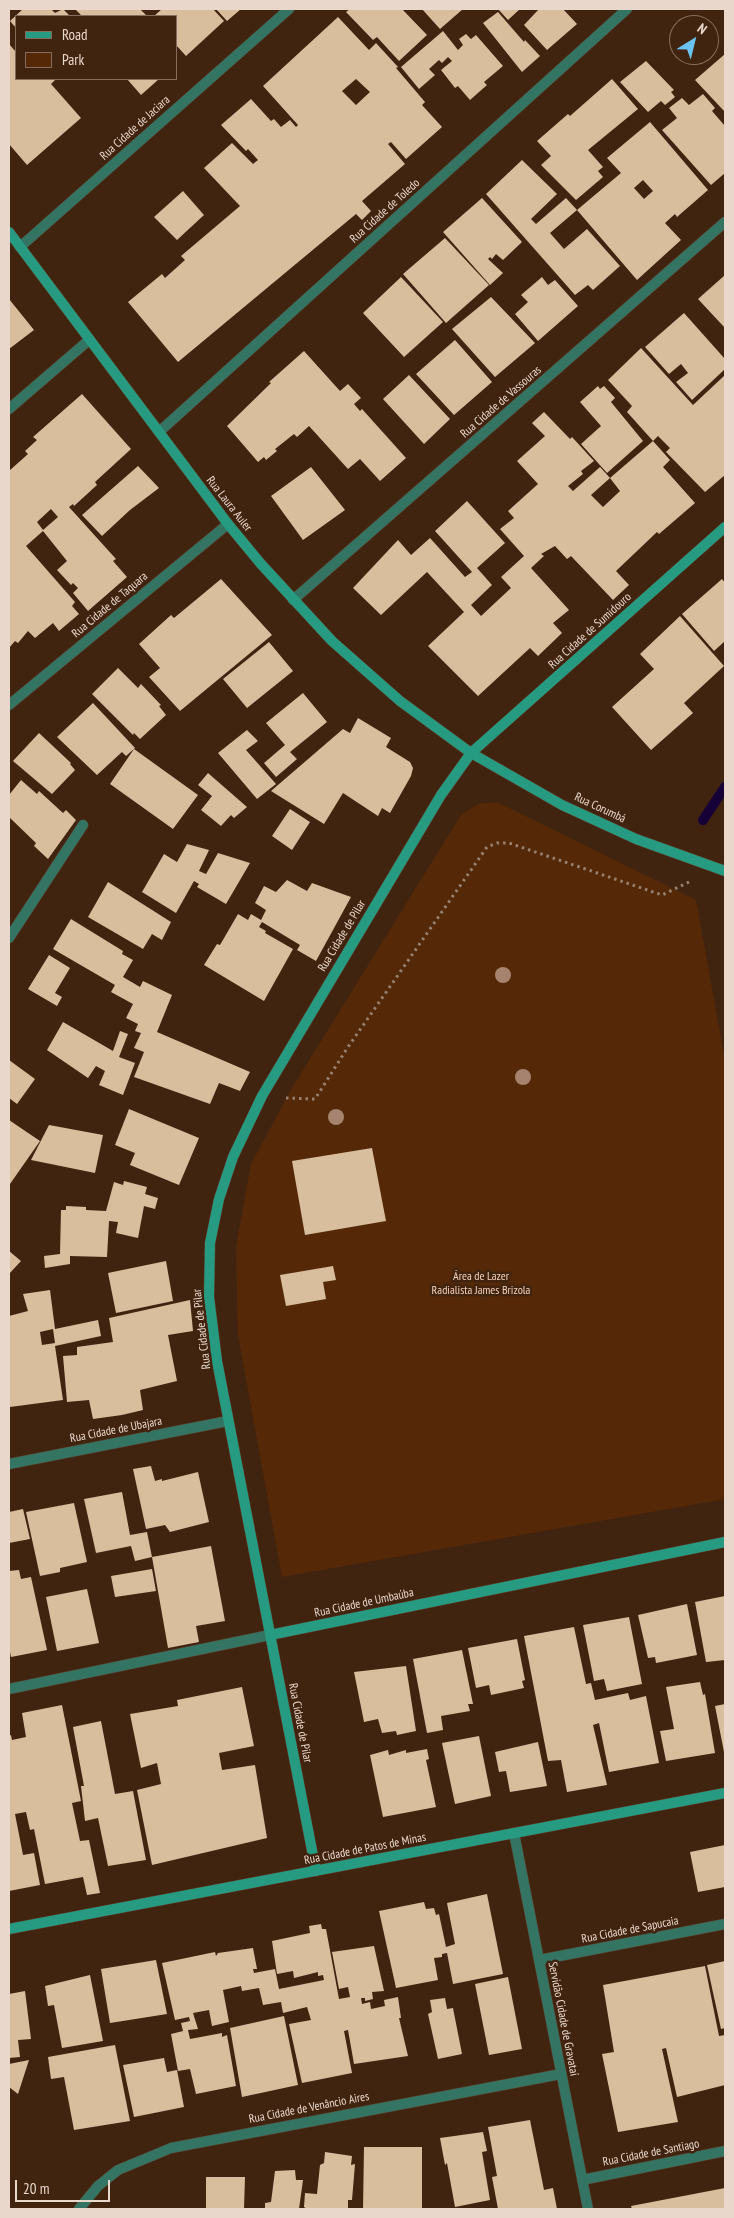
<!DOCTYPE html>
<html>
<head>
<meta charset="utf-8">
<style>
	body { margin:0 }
	#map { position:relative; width:734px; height:2218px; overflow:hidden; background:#412410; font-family:"PT Sans Narrow",sans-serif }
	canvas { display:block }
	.frame { position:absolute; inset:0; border:10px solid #ead7cb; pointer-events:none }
	.legend { position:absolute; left:15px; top:15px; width:162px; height:65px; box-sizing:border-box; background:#412410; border:1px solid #856c5b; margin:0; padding:6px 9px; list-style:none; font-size:15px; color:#ead7cb }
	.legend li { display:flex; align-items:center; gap:10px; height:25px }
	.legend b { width:25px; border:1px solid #856c5b }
	.north { position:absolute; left:669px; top:15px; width:50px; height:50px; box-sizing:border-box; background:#412410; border:1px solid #856c5b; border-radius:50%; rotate:36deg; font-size:14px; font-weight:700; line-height:20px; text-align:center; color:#ead7cb }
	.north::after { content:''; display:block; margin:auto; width:18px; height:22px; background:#6bc3f2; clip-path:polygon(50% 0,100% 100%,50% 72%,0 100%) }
	.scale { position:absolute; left:15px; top:2180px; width:95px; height:22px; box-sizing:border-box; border:2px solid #ead7cb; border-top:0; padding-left:6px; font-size:15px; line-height:18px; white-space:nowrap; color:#ead7cb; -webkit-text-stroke:4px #412410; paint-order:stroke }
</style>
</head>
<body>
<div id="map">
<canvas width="734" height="2218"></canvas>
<div class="frame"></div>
<ul class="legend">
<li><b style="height:6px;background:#269b81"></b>Road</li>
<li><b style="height:14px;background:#552907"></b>Park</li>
</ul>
<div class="north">N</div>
<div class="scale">20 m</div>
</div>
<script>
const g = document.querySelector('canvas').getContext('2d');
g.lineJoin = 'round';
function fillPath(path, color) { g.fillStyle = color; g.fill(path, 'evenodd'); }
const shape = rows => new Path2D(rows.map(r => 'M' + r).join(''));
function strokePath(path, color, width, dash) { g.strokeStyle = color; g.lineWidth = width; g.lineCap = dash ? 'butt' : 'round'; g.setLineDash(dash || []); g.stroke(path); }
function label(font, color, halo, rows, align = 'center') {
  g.font = font + ' "PT Sans Narrow",sans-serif'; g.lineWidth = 5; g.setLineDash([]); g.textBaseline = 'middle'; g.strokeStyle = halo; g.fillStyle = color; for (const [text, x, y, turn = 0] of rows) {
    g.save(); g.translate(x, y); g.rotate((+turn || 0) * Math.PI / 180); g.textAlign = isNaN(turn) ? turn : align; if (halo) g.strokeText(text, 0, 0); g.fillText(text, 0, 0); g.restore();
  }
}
fillPath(shape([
	[497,802,696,900,725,1061,725,1499,282,1577,238,1335,236,1247,251,1164,292,1088,461,815,478,804]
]), '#552907');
strokePath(shape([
	[703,820,725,787]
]), '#160037', 10);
fillPath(shape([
	[23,9,51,9,55,13,63,9,70,16,16,16,16,28,10,21],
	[75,9,140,9,147,16,82,16],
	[162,9,213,9,224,21,186,56,176,45,176,16,154,16],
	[216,9,241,9,227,21],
	[350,9,402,9,427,35,399,61,377,37,373,40,346,12],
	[422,9,463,9,440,29],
	[498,9,520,9,508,20],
	[539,9,563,9,577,24,547,50,524,25],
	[498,12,524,42,525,40,540,56,522,72,483,23],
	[338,17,369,50,376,43,398,67,396,68,425,102,422,105,442,127,406,159,391,142,388,144,405,164,362,201,371,211,362,220,356,214,178,362,128,302,162,274,165,278,185,260,181,256,240,206,204,168,232,143,253,164,258,160,248,149,246,151,221,125,251,99,271,121,274,119,281,127,290,120,296,127,298,125,263,86],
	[356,79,370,92,356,105,342,91],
	[443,31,458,50,463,45,459,39,466,34,471,39,476,35,503,66,484,82,487,85,470,100,458,86,455,88,441,70,452,61,448,57,442,63,439,60,429,69,435,75,419,89,401,67],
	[9,44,16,52,16,79,56,79,51,84,81,118,27,165,9,144],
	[725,54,725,112,695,80],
	[646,61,674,90,671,92,675,97,665,105,661,101,648,112,620,82],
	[127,79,159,79,141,95],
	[612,79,638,109,588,150,603,167,598,171,603,177,576,200,541,165,551,156,537,141,568,114,570,116],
	[703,94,715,108,712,111,725,126,725,173,711,185,662,130,677,118,669,108,682,98,689,105],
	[650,122,708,190,677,217,675,214,665,223,681,240,637,280,577,210,621,173,607,158],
	[643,180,653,191,644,199,634,188],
	[522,160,557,194,531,219,536,224,566,198,577,210,550,233,564,249,587,229,620,266,593,290,588,285,575,295,486,194],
	[183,191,204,215,177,240,154,217],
	[482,198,522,242,503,260,496,254,492,259,490,257,488,259,503,273,490,285,443,232],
	[445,238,489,285,446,323,403,274],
	[725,275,725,328,698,299],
	[401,277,443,322,404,357,363,313],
	[542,277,548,285,555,280,578,306,538,341,515,314,528,302,521,295],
	[491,297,535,343,495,377,452,329],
	[9,299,34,330,9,349],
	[684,313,725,359,725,369,692,400,676,382,688,373,681,364,669,374,645,347],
	[455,340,492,382,454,415,416,374],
	[641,348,693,405,725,375,725,475,705,492,666,452,670,448,658,436,653,441,627,412,632,406,608,380],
	[304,351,340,391,348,384,361,398,354,404,360,411,362,409,406,458,380,481,360,459,348,469,309,426,297,437,294,434,275,449,277,451,266,460,264,457,258,462,227,426,271,383,269,382],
	[409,375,450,419,424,444,383,399],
	[598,386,600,389,604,386,615,398,611,402,643,441,607,473,581,444,601,426,580,402],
	[82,394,131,449,95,482,97,485,74,506,73,504,69,507,116,559,113,561,127,577,88,611,73,593,78,588,73,583,71,585,57,570,67,561,43,531,26,546,75,602,72,606,79,614,59,631,53,623,35,638,28,631,18,643,15,641,9,648,9,471,28,454,25,451,37,440,33,437],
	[51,509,58,517,43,530,37,522],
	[544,412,570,439,572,437,594,461,581,471,583,474,568,486,573,491,600,467,610,478,591,495,603,507,620,491,610,478,653,441,670,460,663,467,695,503,659,534,657,532,616,571,629,585,613,600,571,556,567,559,555,546,541,554,544,556,531,568,569,610,553,623,562,633,538,656,530,648,478,696,428,646,464,612,427,572,381,615,353,588,398,540,411,555,430,538,465,577,472,572,435,531,467,501,505,543,477,568,492,585,471,605,481,616,511,588,501,577,524,556,500,529,514,518,508,511,538,484,517,461,545,436,532,423],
	[138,466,159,488,130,510,102,536,82,515],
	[311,467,345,510,303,540,271,496],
	[221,579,272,635,180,711,149,677,160,668,139,644,171,615,174,618],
	[722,579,725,583,725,641,714,651,682,614],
	[680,616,724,666,684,703,693,713,651,750,612,707,654,669,640,654],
	[269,642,293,671,247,708,223,679],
	[118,668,138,688,141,684,161,705,159,706,166,715,140,739,134,733,133,735,92,694],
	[303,693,327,722,290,752,297,759,276,777,264,763,285,745,266,723],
	[93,703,135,748,126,756,122,752,97,775,57,737],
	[358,718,391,738,386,747,410,762,413,768,411,776,390,813,382,808,378,816,343,793,324,824,271,791,343,729,350,733],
	[247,730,258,741,246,750,276,784,257,799,218,753],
	[39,733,71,763,70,764,75,770,52,794,13,761],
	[134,749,198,795,173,829,110,784],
	[208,773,247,807,234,818,231,815,221,826,201,810,212,796,198,785],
	[21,780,37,794,39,791,63,813,66,810,76,820,48,859,34,846,36,843,9,817,9,795],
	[290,809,310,822,292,850,272,836],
	[187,844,209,850,199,871,206,874,218,853,250,863,226,904,197,887,199,884,194,881,176,913,142,892,164,854,177,862],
	[287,880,307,891,312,883,351,897,316,961,297,950,300,945,262,922,259,927,266,931,265,933,293,949,264,1001,204,965,217,944,220,945,238,914,248,920,251,914,261,920,266,910,255,903,264,886,276,892],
	[108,882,171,922,162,940,152,934,143,949,88,917],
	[71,919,123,951,122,954,133,960,123,977,140,987,143,981,172,995,157,1032,250,1072,240,1091,219,1083,210,1104,134,1077,144,1052,134,1048,141,1033,135,1031,138,1024,126,1018,133,1004,111,992,115,985,53,949],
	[49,955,70,968,55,993,62,997,57,1006,28,989],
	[63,1022,113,1051,120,1031,128,1034,119,1057,135,1063,123,1095,99,1085,105,1071,96,1066,88,1078,47,1050],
	[9,1060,35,1079,17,1104,9,1098],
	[129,1109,199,1138,179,1185,130,1165,135,1153,115,1145],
	[9,1120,40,1141,10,1184,9,1183],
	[49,1125,103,1135,95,1173,31,1160],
	[372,1148,386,1221,305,1235,292,1161],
	[124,1181,147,1187,145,1194,158,1198,155,1209,144,1206,138,1238,116,1233,118,1222,109,1221,107,1257,70,1256,70,1264,45,1268,44,1256,60,1254,61,1210,66,1210,66,1206,86,1207,86,1210,106,1211,114,1182,123,1185],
	[9,1251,21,1261,9,1274],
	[166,1261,173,1301,116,1313,108,1273],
	[333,1266,336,1280,323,1282,326,1299,286,1306,280,1275],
	[50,1290,55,1329,98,1320,101,1336,55,1346,63,1400,10,1407,9,1316,28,1311,23,1294],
	[53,1329,55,1343,42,1345,40,1332],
	[190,1300,193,1331,168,1335,177,1381,140,1390,143,1410,122,1415,93,1419,89,1400,67,1402,63,1356,77,1355,77,1347,113,1342,109,1318],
	[151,1466,155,1481,162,1479,162,1481,198,1472,209,1522,170,1532,165,1525,146,1529,133,1469],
	[122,1492,130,1535,147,1532,152,1557,135,1561,131,1546,96,1553,84,1499],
	[74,1503,87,1562,60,1568,60,1572,40,1576,26,1512],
	[23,1509,30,1539,9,1543,9,1512],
	[211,1546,225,1621,196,1626,199,1642,168,1648,152,1557],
	[152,1569,156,1591,115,1597,111,1576],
	[19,1570,21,1579,31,1577,47,1650,11,1657,9,1647,9,1571],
	[87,1589,99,1643,57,1651,46,1597],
	[725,1596,725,1660,706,1662,695,1602],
	[687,1604,697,1655,656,1663,655,1657,648,1658,638,1615],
	[629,1617,642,1684,607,1691,604,1679,594,1681,583,1625],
	[574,1627,586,1684,591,1683,595,1700,628,1693,630,1700,646,1696,659,1763,609,1772,599,1723,593,1725,607,1785,567,1792,561,1760,548,1761,524,1636],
	[517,1639,525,1680,522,1681,524,1688,491,1695,489,1685,476,1688,468,1648],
	[462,1650,473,1704,468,1704,470,1711,441,1716,443,1730,427,1733,413,1659],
	[406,1666,416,1731,397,1735,396,1731,382,1733,378,1719,364,1722,354,1672],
	[700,1682,703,1695,705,1694,715,1753,666,1761,660,1731,674,1729,666,1687],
	[242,1687,254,1746,219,1753,222,1770,255,1765,267,1838,152,1865,137,1790,161,1784,157,1763,141,1768,130,1714,178,1706,177,1700],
	[725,1704,725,1752,724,1752,715,1706],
	[62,1705,81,1801,72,1803,80,1841,89,1840,100,1893,87,1895,83,1877,45,1884,34,1829,30,1830,26,1812,15,1814,23,1855,34,1853,40,1885,9,1891,9,1736,11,1735,12,1740,26,1737,22,1713],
	[101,1721,115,1794,133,1791,146,1860,108,1866,98,1818,85,1821,81,1786,84,1786,73,1727],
	[479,1736,491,1796,455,1804,442,1743],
	[538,1742,547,1786,510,1792,506,1771,499,1772,495,1752],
	[427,1749,429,1759,426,1760,436,1807,383,1817,370,1755,388,1750,389,1755,406,1750,406,1753],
	[725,1845,725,1887,698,1892,690,1852],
	[487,1894,503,1974,453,1984,447,1953,442,1954,442,1957,434,1958,438,1980,396,1988,379,1911,424,1902,426,1909,434,1908,436,1915,439,1914,446,1947,455,1944,447,1903],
	[321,1924,322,1929,326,1929,339,1999,350,1997,348,1987,339,1989,332,1952,374,1946,384,1991,372,1992,373,1999,365,2001,365,1998,361,1998,362,2004,370,2002,371,2009,385,2006,384,2000,398,1997,401,2018,399,2018,408,2056,354,2064,348,2030,344,2031,352,2073,302,2083,289,2024,311,2020,307,2007,283,2013,281,2002,263,2005,259,1988,242,1991,241,1986,223,1990,229,2022,212,2026,209,2010,193,2013,198,2029,188,2030,190,2039,222,2033,222,2037,227,2035,236,2086,196,2094,190,2069,178,2071,171,2034,183,2031,181,2023,190,2021,189,2017,175,2020,162,1963,215,1952,216,1956,218,1953,253,1948,257,1969,253,1969,254,1973,275,1969,279,1989,324,1980,323,1975,318,1976,318,1972,294,1978,293,1971,277,1974,272,1941,310,1933,309,1926],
	[156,1960,167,2014,110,2023,101,1969],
	[725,1961,725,2028,721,2029,707,1965],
	[705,1966,719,2036,725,2035,725,2085,677,2097,666,2048,662,2049,678,2122,618,2132,602,2054,614,2052,603,1985],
	[90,1975,103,2041,62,2048,54,2005,48,2006,45,1986],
	[508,1977,522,2049,489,2055,475,1984],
	[25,1991,31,2039,18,2040,20,2057,9,2058,9,1994],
	[445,1998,447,2009,453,2008,462,2054,438,2059,428,2014,432,2012,430,2000],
	[284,2016,298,2085,242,2097,230,2028],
	[115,2045,130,2121,74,2130,64,2077,51,2079,48,2057],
	[164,2058,167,2072,177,2070,184,2107,134,2117,123,2065],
	[29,2060,18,2094,9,2087,9,2064],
	[530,2120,544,2190,553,2188,557,2209,498,2209,492,2177,497,2176,488,2127],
	[483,2132,487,2151,482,2152,490,2200,455,2207,447,2163,445,2165,440,2138],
	[364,2147,422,2147,422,2209,363,2209],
	[325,2152,352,2156,351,2165,355,2164,352,2200,348,2200,348,2209,307,2209,304,2207,305,2193,317,2194,320,2165,324,2163],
	[295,2170,296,2180,303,2180,299,2209,265,2209,265,2203,271,2202,275,2171],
	[206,2177,245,2177,244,2209,206,2209],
	[725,2188,725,2209,632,2209,631,2206]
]), '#d8be9d');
const street = shape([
	[20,247,289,9],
	[9,409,89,340],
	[159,432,627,9],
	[293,600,725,222],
	[9,705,228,524],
	[9,938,83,825],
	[9,1464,228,1421],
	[9,1689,270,1635],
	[514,1833,588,2209],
	[539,1960,725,1924],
	[582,2180,725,2151],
	[79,2209,98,2186,118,2170,171,2148,561,2074]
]);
const secondary = shape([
	[9,232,228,524,261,564,332,641,400,701,471,753,562,805,636,839,725,871],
	[270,1635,725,1542],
	[316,1871,217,1361,209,1297,210,1243,219,1199,233,1157,262,1096,441,795,471,753,725,527],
	[9,1929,725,1793]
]);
strokePath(street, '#5c412e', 11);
strokePath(secondary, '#5c412e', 11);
strokePath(shape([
	[286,1098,315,1099,348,1047,487,847,497,843,509,843,662,895,689,882]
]), '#988171', 3, [2.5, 4]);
strokePath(street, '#347463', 10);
strokePath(secondary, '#269b81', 10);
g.fillStyle = '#a5836e';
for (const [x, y] of [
	[503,975],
	[523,1077],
	[336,1117]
]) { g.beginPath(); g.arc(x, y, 8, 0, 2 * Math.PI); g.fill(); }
label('12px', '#ead7cb', '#412410', [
	["Rua Cidade de Jaciara",135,128,-42],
	["Rua Cidade de Toledo",385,211,-42],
	["Rua Cidade de Vassouras",501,402,-41],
	["Rua Laura Auler",229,504,52],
	["Rua Cidade de Taquara",110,605,-40],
	["Rua Cidade de Sumidouro",590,631,-42],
	["Rua Corumbá",600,808,25],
	["Rua Cidade de Pilar",342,936,-59],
	["Rua Cidade de Pilar",202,1329,-97],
	["Rua Cidade de Ubajara",116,1430,-11],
	["Rua Cidade de Umbaúba",364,1603,-12],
	["Rua Cidade de Pilar",300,1723,79],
	["Rua Cidade de Patos de Minas",365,1849,-11],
	["Rua Cidade de Sapucaia",630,1930,-11],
	["Servidão Cidade de Gravataí",563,2019,79],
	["Rua Cidade de Venâncio Aires",309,2108,-11],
	["Rua Cidade de Santiago",651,2153,-11]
]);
label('12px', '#f6d1ba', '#412410', [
	["Área de Lazer",481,1277],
	["Radialista James Brizola",481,1291]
]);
</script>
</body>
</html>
